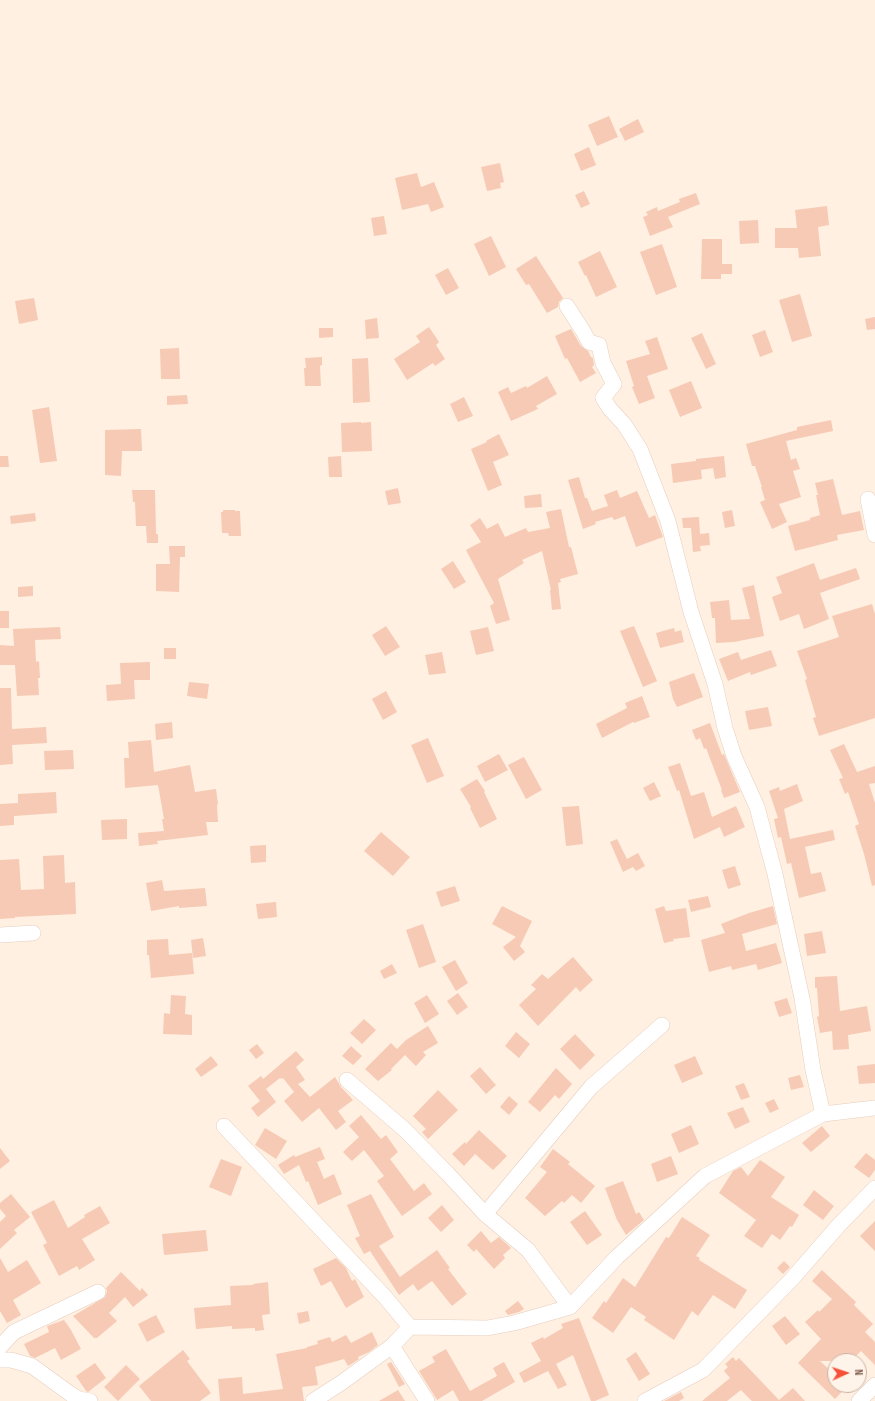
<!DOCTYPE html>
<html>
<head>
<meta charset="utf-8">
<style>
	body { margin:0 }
	#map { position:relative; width:875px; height:1401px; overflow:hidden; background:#fff0e1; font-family:"Sofia Sans Condensed",sans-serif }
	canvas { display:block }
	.north { position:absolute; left:827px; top:1353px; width:40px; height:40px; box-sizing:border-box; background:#fff4e9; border:1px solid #c9b4a7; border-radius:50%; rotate:87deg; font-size:11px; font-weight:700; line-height:16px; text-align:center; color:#785345 }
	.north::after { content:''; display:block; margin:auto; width:14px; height:18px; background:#f55239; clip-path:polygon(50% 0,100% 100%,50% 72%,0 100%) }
</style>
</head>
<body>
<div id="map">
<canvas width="875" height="1401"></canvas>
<div class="north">N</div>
</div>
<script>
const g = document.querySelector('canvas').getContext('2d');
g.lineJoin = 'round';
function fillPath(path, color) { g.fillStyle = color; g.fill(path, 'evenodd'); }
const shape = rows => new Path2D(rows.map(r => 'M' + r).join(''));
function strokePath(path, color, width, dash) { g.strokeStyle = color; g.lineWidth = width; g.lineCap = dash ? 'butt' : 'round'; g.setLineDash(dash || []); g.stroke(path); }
fillPath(shape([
	[609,116,618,137,597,146,588,125],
	[638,119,644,132,625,141,619,129],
	[589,147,596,165,581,171,574,154],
	[500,163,504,182,500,183,501,188,487,191,481,167],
	[417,173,421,187,434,182,444,207,431,212,428,204,402,210,395,178],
	[584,191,590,204,581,208,575,195],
	[696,193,700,204,668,217,673,227,650,236,643,217,648,215,646,212,657,207,658,211,680,202,679,199],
	[827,206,829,225,818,227,821,256,799,258,798,248,775,248,775,228,797,228,795,210],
	[384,216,387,234,374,236,371,218],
	[758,220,759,243,740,244,739,221],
	[491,236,506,267,489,276,474,244],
	[702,239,722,239,722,264,732,264,732,274,721,274,721,279,701,279],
	[662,244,677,287,656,295,640,252],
	[600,251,617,287,596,297,586,275,585,276,578,262],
	[536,256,563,298,559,302,558,307,547,313,529,284,526,285,516,269],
	[448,268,459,288,446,295,435,275],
	[800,294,812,336,792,342,779,300],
	[34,298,38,320,19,324,15,301],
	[875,317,875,329,867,330,865,319],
	[377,318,379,338,366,339,365,320],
	[429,327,439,342,436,345,445,359,435,366,433,363,407,380,394,359,420,342,416,336],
	[319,328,333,328,333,337,319,338],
	[571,329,581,346,588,351,591,357,593,358,594,365,592,367,596,373,580,382,567,358,565,359,555,336],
	[765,330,773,352,760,357,752,335],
	[702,333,716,364,706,369,691,338],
	[657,337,668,369,647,376,655,398,639,404,632,387,634,386,626,361,650,354,645,341],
	[179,348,180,379,161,379,160,349],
	[322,357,322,365,320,366,321,386,305,386,304,368,306,368,305,358],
	[368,358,370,402,353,403,352,359],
	[547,376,557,394,536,406,538,409,511,421,498,392,508,387,511,393,526,386,527,388],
	[691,381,702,408,680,417,669,390],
	[187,395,188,404,167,405,167,396],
	[464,397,473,416,458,422,450,404],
	[49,407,57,461,40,463,32,410],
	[831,420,833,431,786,441,791,460,796,458,800,469,793,471,801,497,779,504,787,522,772,529,760,502,765,500,761,487,762,487,755,466,752,466,746,444,797,430,797,427],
	[361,422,361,423,371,422,372,451,342,452,341,423],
	[141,429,142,451,122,451,121,476,105,475,105,430],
	[499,434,509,455,493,462,502,485,488,491,471,449,487,442,486,441],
	[0,456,8,456,9,467,0,467],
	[341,456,342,477,329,477,328,457],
	[724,456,726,477,715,479,713,468,701,470,702,479,673,483,671,464,696,461,696,459],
	[579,477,585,498,587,498,592,511,608,506,604,495,617,490,620,498,637,491,649,518,655,515,663,537,636,547,625,516,614,520,612,517,595,522,596,524,583,529,568,480],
	[833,479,842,515,860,511,864,530,837,535,838,540,795,551,788,526,810,520,810,518,820,515,816,495,818,495,815,483],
	[398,488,401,503,388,505,385,491],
	[132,490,155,490,156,534,158,534,158,543,147,543,146,526,136,526,135,502,133,502],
	[541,494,542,507,525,508,524,496],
	[561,509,569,547,571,547,578,574,560,579,561,582,558,583,561,609,552,610,550,590,551,590,542,551,522,560,524,563,498,579,510,620,496,624,490,606,494,603,466,550,481,542,470,525,480,518,487,529,498,523,505,537,526,528,528,532,550,528,546,512],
	[223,510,235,510,235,511,240,511,241,536,229,536,228,533,222,533,221,512,223,512],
	[732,510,735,526,725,528,722,512],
	[35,513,36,521,11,524,10,516],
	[699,517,700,534,709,533,710,545,700,546,701,551,693,552,691,528,683,528,682,518],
	[169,546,185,546,185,557,180,557,179,592,156,591,156,564,170,564],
	[453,561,466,582,454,589,441,569],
	[814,563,820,580,856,568,860,579,820,593,829,619,804,629,799,614,780,621,772,597,782,593,776,577],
	[754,585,764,636,734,642,716,643,715,618,712,618,710,602,729,600,731,620,750,619,742,588],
	[33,586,33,596,18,597,18,587],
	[872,604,875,614,875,718,819,736,813,718,816,717,805,680,807,679,797,651,839,637,832,616],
	[0,611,9,611,9,628,0,628],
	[386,626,400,647,385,656,372,635],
	[634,626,657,681,643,687,620,631],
	[60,627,61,639,35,640,36,662,39,661,40,678,38,678,39,695,17,696,15,665,0,665,0,645,14,646,13,629],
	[488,627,494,651,476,655,470,631],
	[674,628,675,632,681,630,684,642,660,648,656,633],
	[164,648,176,648,176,659,164,659],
	[771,650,777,666,751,675,750,672,728,681,719,659,738,652,741,660],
	[442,652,446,673,429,675,425,655],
	[150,662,150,680,134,680,135,699,107,701,106,685,121,684,120,663],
	[694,673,703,697,677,707,673,699,669,682],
	[189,682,209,684,207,699,187,696],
	[0,688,11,688,12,729,46,727,47,743,12,745,13,764,0,765],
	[386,691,397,712,383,720,372,699],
	[642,696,650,717,634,723,633,722,602,738,596,724,627,708,625,703],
	[768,707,772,726,749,730,745,711],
	[172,722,173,738,156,740,155,724],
	[710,723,722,755,724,754,740,792,724,798,721,790,722,790,706,748,704,749,700,738,696,740,692,730],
	[428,738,444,776,427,783,411,745],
	[151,740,154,772,190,765,195,792,216,789,218,804,217,805,218,822,206,822,208,835,157,841,158,844,139,846,138,833,164,831,162,819,164,819,158,785,125,788,124,758,129,758,128,742],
	[844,744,857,772,875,766,875,783,869,784,875,803,875,885,872,886,864,854,855,826,859,824,848,792,845,794,839,779,843,778,830,750],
	[73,750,74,769,45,770,44,751],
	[499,754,508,770,485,782,477,766],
	[524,757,542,790,526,799,508,765],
	[680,763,691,796,704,792,712,817,736,806,745,827,724,837,720,827,694,839,679,790,677,791,668,767],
	[477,779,485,791,484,792,497,819,480,828,470,808,471,807,460,789],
	[654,782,661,796,650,801,643,788],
	[797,784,803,801,784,809,790,839,833,830,835,840,805,847,811,874,821,872,826,891,799,898,791,863,787,864,781,837,778,838,774,819,778,818,769,791,779,787,780,791],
	[56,792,57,813,14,816,14,825,0,826,0,804,18,803,18,794],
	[579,806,583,844,566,846,562,807],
	[127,819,127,839,102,840,101,820],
	[381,832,410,857,393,876,364,851],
	[617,839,627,859,638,853,645,866,636,871,633,867,623,872,610,842],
	[266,845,266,862,251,863,250,846],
	[64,855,65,883,75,882,76,914,15,917,15,918,0,919,0,860,19,859,21,890,44,889,43,856],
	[735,866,741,885,728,889,722,870],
	[162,880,164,891,205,888,207,906,179,908,179,906,151,911,146,883],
	[455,886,460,901,441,907,436,892],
	[708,896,711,907,691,912,688,900],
	[276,902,277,917,258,919,256,904],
	[502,906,532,921,520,946,525,952,514,961,503,947,516,937,492,924],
	[664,906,666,911,686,908,690,937,673,939,674,941,664,943,655,909],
	[773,906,777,924,742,934,746,951,776,943,782,963,758,970,756,964,732,970,731,966,709,972,701,940,725,933,721,924,749,913],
	[423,924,436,962,419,968,406,930],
	[822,931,826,953,807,956,804,934],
	[203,938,206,956,193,958,191,940],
	[168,939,169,955,192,953,194,974,151,978,149,955,147,955,147,940],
	[573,957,593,980,580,992,576,987,538,1026,519,1005,536,989,531,985,542,974,548,979],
	[455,960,468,983,456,991,442,967],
	[392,964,397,973,384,979,380,971],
	[837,976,840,1011,867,1006,871,1031,848,1035,849,1049,833,1050,832,1031,820,1033,817,1017,819,1016,817,988,815,988,815,977],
	[458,993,468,1007,457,1015,447,1001],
	[171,995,186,996,185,1014,192,1015,192,1035,163,1034,164,1013,170,1014],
	[427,995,439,1014,425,1023,414,1003],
	[787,998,792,1013,779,1017,774,1002],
	[364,1019,376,1030,362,1044,350,1033],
	[428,1026,438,1043,423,1052,426,1055,416,1066,405,1055,391,1069,392,1070,378,1081,365,1069,391,1043,397,1049,406,1040],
	[516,1032,530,1044,519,1058,505,1046],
	[575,1034,595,1055,580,1070,560,1049],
	[257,1044,264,1053,256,1059,249,1050],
	[351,1046,362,1056,353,1065,342,1056],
	[296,1051,304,1060,296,1067,305,1080,298,1084,310,1097,335,1077,341,1087,353,1100,338,1111,346,1122,336,1130,319,1108,302,1122,284,1101,294,1092,283,1078,282,1079,280,1078,266,1089,276,1102,258,1117,251,1108,260,1101,248,1086,261,1076,263,1079],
	[211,1056,218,1065,201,1077,195,1069],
	[695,1056,703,1074,682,1083,674,1065],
	[875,1064,875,1083,859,1084,857,1066],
	[480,1067,496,1085,486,1094,470,1076],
	[556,1068,572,1084,559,1099,555,1095,540,1112,528,1102],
	[800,1075,804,1087,791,1090,788,1078],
	[744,1083,750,1097,741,1100,735,1086],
	[438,1090,458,1110,428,1139,422,1132,426,1129,413,1116],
	[509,1096,518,1104,509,1115,500,1107],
	[774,1099,779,1109,770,1113,765,1103],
	[743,1107,750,1122,735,1129,727,1113],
	[361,1115,381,1139,386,1135,398,1152,390,1159,414,1191,424,1183,432,1194,402,1216,377,1181,384,1176,364,1150,352,1161,343,1152,359,1137,349,1126],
	[691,1125,699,1144,679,1153,671,1134],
	[822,1126,830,1136,811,1152,802,1143],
	[265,1128,287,1141,276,1159,255,1145],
	[479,1130,507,1156,493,1170,475,1154,464,1166,452,1154,465,1142,466,1144],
	[320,1147,325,1159,317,1162,324,1179,334,1174,342,1194,318,1205,308,1181,306,1182,299,1165,284,1174,278,1165,294,1155,295,1157],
	[0,1148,10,1161,0,1169],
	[553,1149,570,1162,568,1164,595,1186,581,1203,572,1195,564,1203,562,1201,545,1216,525,1198,547,1172,540,1167],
	[866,1153,875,1160,875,1170,869,1178,854,1167],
	[671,1156,678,1174,657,1182,651,1164],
	[221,1159,242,1167,231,1196,209,1187],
	[760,1160,785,1177,771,1197,799,1215,792,1227,790,1226,780,1240,772,1234,762,1248,744,1236,756,1220,719,1193,733,1171,741,1167,748,1176],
	[623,1181,636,1214,639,1212,644,1220,626,1235,617,1220,605,1188],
	[814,1190,834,1206,823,1220,803,1205],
	[11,1194,30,1217,14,1230,17,1233,0,1249,0,1222,6,1216,0,1209,0,1203],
	[371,1194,394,1237,379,1246,400,1277,437,1250,450,1268,448,1269,467,1294,452,1306,432,1281,418,1291,413,1284,399,1295,370,1251,364,1254,355,1238,360,1236,347,1205],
	[54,1200,68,1228,85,1217,84,1215,100,1206,110,1223,82,1239,95,1260,79,1270,77,1266,59,1276,43,1245,47,1243,31,1212],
	[442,1205,454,1220,441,1232,428,1218],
	[585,1211,602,1235,587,1245,570,1222],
	[682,1217,710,1235,696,1256,700,1258,699,1260,747,1290,735,1309,713,1295,698,1316,692,1311,674,1340,644,1320,646,1317,631,1307,613,1333,592,1318,604,1301,606,1303,623,1278,635,1287,666,1237,669,1238],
	[875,1221,875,1251,860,1236],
	[206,1230,208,1251,164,1255,162,1234],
	[481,1231,491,1243,499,1237,511,1248,503,1255,505,1258,494,1269,476,1249,474,1252,467,1245],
	[0,1258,8,1272,27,1260,41,1283,13,1300,21,1315,7,1323,0,1311],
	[336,1258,346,1268,352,1281,355,1279,364,1297,346,1308,331,1281,321,1286,313,1269],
	[784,1261,790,1267,783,1274,777,1268],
	[822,1270,856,1302,854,1305,873,1324,865,1332,875,1342,875,1365,861,1351,851,1361,820,1361,835,1375,835,1385,848,1385,835,1399,798,1363,821,1339,805,1322,818,1310,819,1312,832,1299,812,1281],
	[121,1272,140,1291,142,1288,148,1295,133,1307,125,1297,109,1313,117,1321,97,1338,94,1338,73,1316,105,1297,107,1291,106,1288],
	[268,1282,270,1314,262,1315,264,1330,255,1331,255,1328,232,1329,232,1326,196,1329,194,1308,231,1305,230,1286,253,1285,253,1284],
	[518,1301,524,1309,519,1312,508,1315,505,1311],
	[308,1311,310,1321,299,1324,297,1313],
	[156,1315,165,1332,147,1342,138,1324],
	[785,1316,800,1334,786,1345,772,1326],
	[579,1318,609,1395,595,1401,591,1401,573,1355,556,1364,567,1385,558,1389,548,1371,524,1383,519,1373,541,1361,531,1343,543,1337,544,1339,563,1328,561,1324],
	[64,1320,71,1330,81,1349,61,1360,55,1348,35,1358,30,1356,24,1344,49,1332,47,1326],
	[372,1332,378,1345,369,1352,358,1357,359,1359,353,1363,348,1366,344,1359,315,1367,318,1385,302,1387,304,1401,220,1401,218,1379,242,1377,243,1394,283,1389,276,1354,307,1348,307,1347,318,1344,317,1341,330,1337,332,1342,346,1335,351,1343],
	[446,1349,470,1391,497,1376,493,1368,504,1362,515,1382,482,1401,459,1401,453,1390,437,1400,419,1371,435,1362,432,1357],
	[183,1350,190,1359,187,1361,211,1393,200,1401,151,1401,139,1386],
	[636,1352,650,1374,639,1381,626,1359],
	[733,1357,736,1361,739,1358,779,1400,793,1388,805,1401,752,1401,741,1390,727,1401,702,1401,730,1378,724,1371,728,1367,725,1364],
	[391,1362,405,1384,399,1387,387,1364],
	[95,1363,106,1378,88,1392,86,1391,76,1376],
	[126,1365,140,1379,118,1401,104,1387],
	[398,1390,405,1401,379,1401],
	[681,1392,684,1398,679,1401,664,1401]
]), '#f7cab5');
const minor = shape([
	[567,306,583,331,589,342,599,345,603,363,614,384,603,398,610,409,624,424,640,449,668,521,691,612,715,684,725,728,734,756,757,807,775,874,802,998,813,1070,823,1114],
	[868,499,875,535],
	[0,935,33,933],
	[347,1080,404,1129,448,1174,485,1214,528,1250,570,1307],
	[224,1126,385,1297,410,1327],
	[485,1214,591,1087,662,1025],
	[392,1346,427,1401],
	[0,1347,14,1332,98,1292],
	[0,1360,11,1360,32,1366,72,1395,79,1399,90,1401],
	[313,1401,341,1383,392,1346,410,1327,487,1328,514,1323,570,1307,617,1257,705,1176,823,1114,875,1108],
	[645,1401,703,1370,791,1280,839,1225,875,1188],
	[859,1401,875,1385]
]);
strokePath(minor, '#e6cdbe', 16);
strokePath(minor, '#fff', 15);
</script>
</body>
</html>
